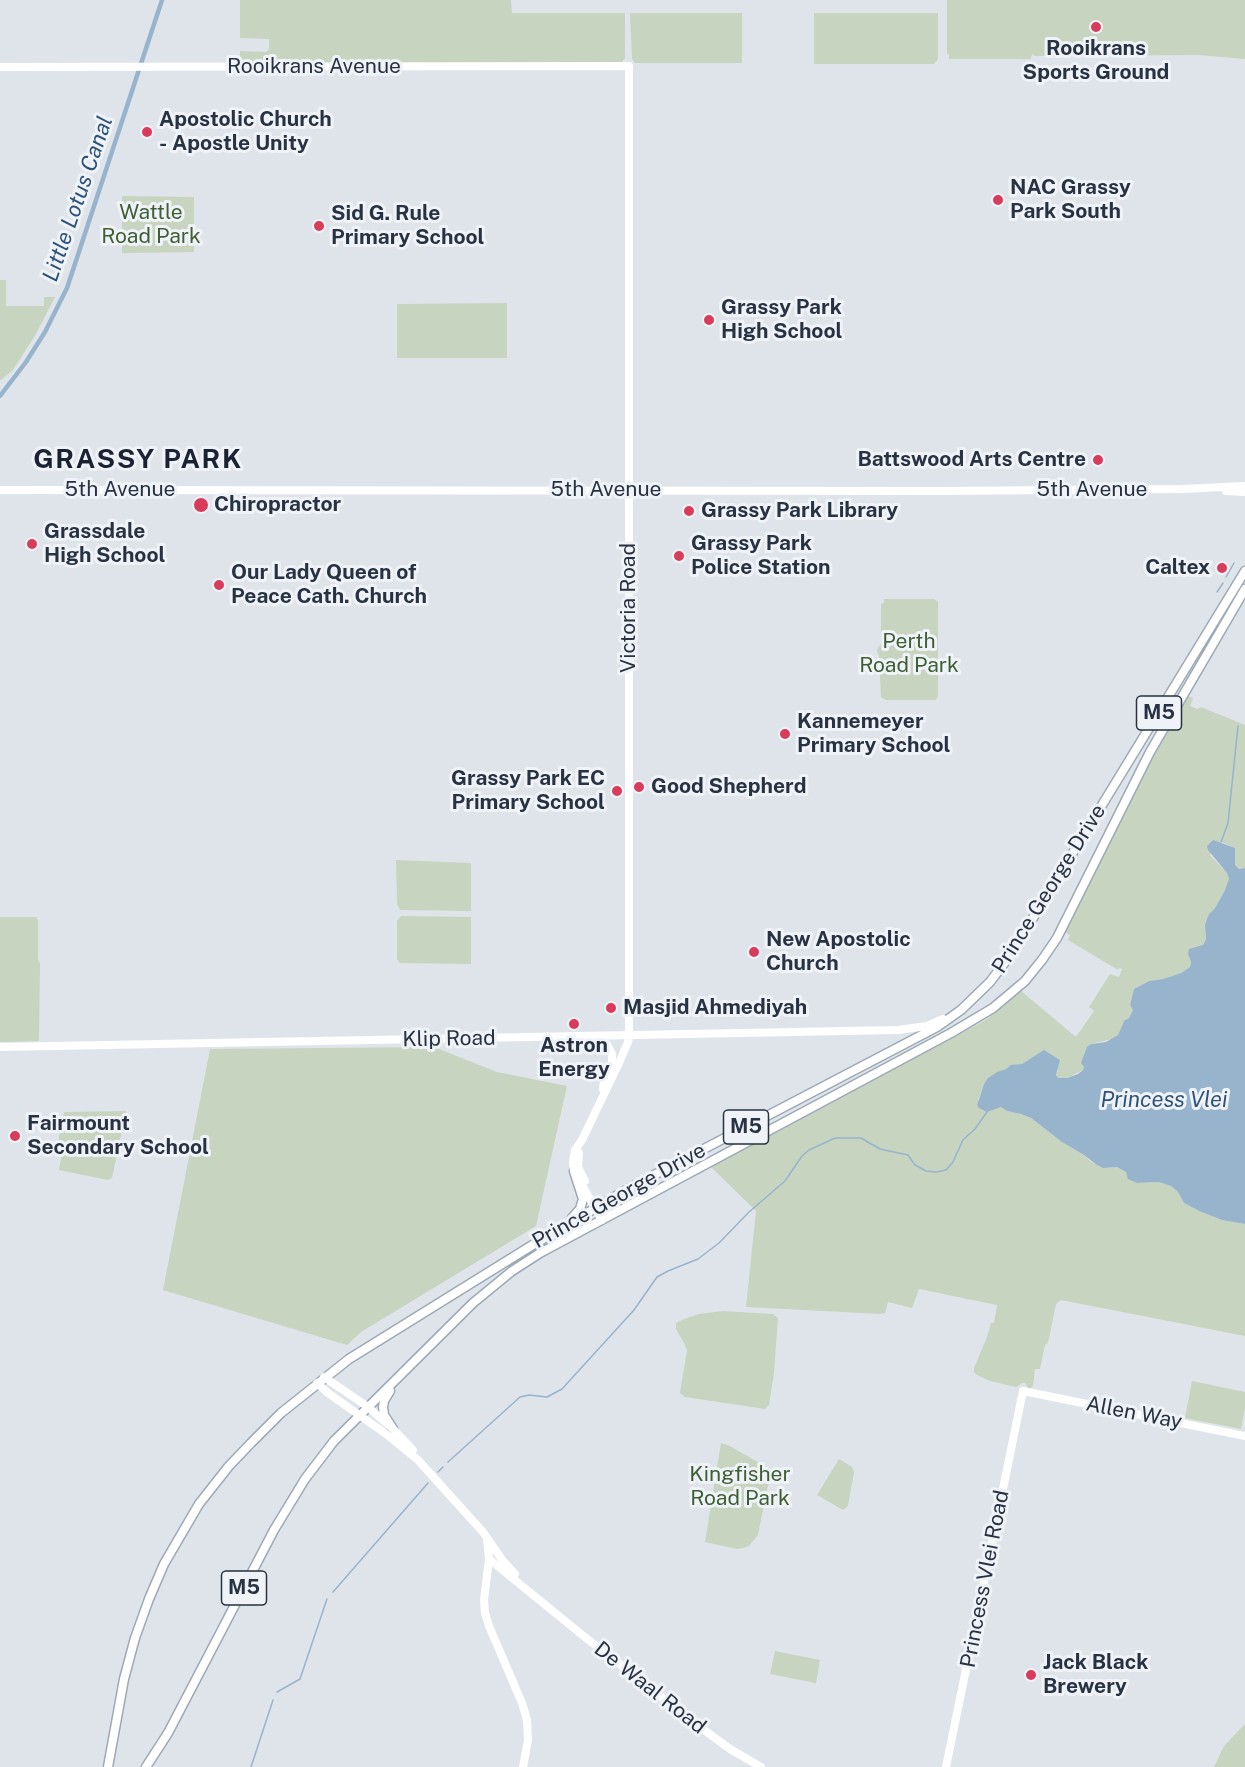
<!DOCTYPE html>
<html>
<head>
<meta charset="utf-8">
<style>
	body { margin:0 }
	canvas { display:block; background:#dfe4ea }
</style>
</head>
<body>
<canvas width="1245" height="1767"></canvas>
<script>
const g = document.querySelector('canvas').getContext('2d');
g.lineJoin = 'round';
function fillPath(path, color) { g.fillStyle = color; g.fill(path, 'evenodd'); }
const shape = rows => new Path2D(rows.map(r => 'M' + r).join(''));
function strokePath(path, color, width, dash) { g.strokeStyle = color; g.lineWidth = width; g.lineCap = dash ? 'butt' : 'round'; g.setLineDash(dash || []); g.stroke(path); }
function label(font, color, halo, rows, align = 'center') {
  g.font = font + ' "Public Sans",sans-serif'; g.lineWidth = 6; g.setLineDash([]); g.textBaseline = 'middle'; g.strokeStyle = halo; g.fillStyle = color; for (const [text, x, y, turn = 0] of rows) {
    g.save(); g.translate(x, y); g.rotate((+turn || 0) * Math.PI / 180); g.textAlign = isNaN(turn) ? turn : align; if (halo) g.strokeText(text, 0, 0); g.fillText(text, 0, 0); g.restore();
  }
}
fillPath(shape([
	[240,0,511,0,512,13,625,13,625,58,621,63,244,64,240,60,240,51,267,52,269,48,269,39,240,38],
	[947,0,1245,0,1245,59,1198,55,1035,56,1032,54,1031,59,949,59,949,54,947,54],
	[630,13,742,13,742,63,635,63,632,59],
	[814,13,938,13,938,59,934,64,814,64],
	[122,196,194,197,194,252,122,253],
	[0,280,6,280,6,306,44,306,44,297,55,297,36,334,13,370,1,380,0,380],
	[507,303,507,358,397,358,397,304],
	[884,599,934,599,938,602,938,696,936,700,886,700,881,697,879,657,877,650,881,644,881,604,884,603],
	[1188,696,1193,698,1190,706,1197,709,1201,707,1245,725,1245,868,1239,869,1235,865,1235,848,1221,842,1210,855,1227,873,1229,879,1228,884,1215,908,1209,914,1205,926,1206,939,1203,945,1199,947,1189,957,1191,962,1190,967,1181,973,1163,979,1149,981,1134,989,1130,1005,1133,1010,1129,1018,1124,1021,1118,1035,1112,1039,1091,1044,1082,1063,1084,1067,1083,1070,1067,1078,1058,1078,1056,1075,1058,1070,1037,1055,1022,1064,997,1072,984,1084,978,1100,990,1111,1001,1106,1007,1111,1021,1114,1031,1118,1062,1142,1084,1155,1090,1161,1103,1168,1117,1167,1126,1172,1137,1183,1159,1182,1171,1186,1178,1192,1184,1203,1199,1211,1222,1220,1245,1224,1245,1336,1061,1300,1056,1304,1048,1343,1045,1345,1040,1369,1035,1369,1033,1386,1029,1389,1025,1383,1022,1383,1016,1387,990,1381,977,1375,974,1372,974,1368,987,1337,991,1323,994,1323,997,1305,919,1289,912,1308,888,1302,885,1313,881,1314,746,1307,756,1211,710,1166,984,1021,998,1011,1021,991,1076,1037,1094,1011,1089,1007,1110,974,1119,977,1122,969,1119,968,1118,970,1068,940,1070,935,1065,932,1143,775,1164,735],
	[396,860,471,863,471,911,400,910,397,904],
	[401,916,471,917,471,964,400,963,397,959,397,921],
	[0,917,36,917,38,920,38,959,40,963,39,1041,0,1042],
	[434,1047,497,1072,567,1086,536,1226,361,1332,347,1345,163,1290,210,1049],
	[126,1111,112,1178,108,1180,59,1170,62,1153,56,1152,64,1112],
	[723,1311,773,1314,778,1318,774,1372,769,1405,765,1409,685,1397,680,1393,687,1350,684,1343,676,1329,676,1323,684,1319,699,1314],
	[1192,1381,1245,1392,1245,1408,1241,1429,1185,1418],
	[721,1443,730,1446,773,1471,767,1489,758,1535,749,1546,743,1548,737,1549,705,1542],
	[839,1459,852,1467,854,1472,848,1506,843,1510,817,1495],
	[775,1651,820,1660,816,1683,770,1674],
	[1245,1724,1245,1767,1214,1767,1224,1746]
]), '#c6d4c0');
fillPath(shape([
	[1213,840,1235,848,1235,865,1239,869,1245,868,1245,1224,1222,1220,1199,1211,1184,1203,1178,1192,1171,1186,1159,1182,1137,1183,1128,1179,1126,1172,1117,1167,1103,1168,1097,1165,1084,1155,1062,1142,1031,1118,1021,1114,1007,1111,1001,1107,987,1112,979,1108,977,1105,984,1084,988,1078,997,1072,1006,1069,1011,1065,1022,1064,1044,1050,1060,1060,1056,1075,1058,1078,1067,1078,1078,1074,1083,1070,1084,1067,1081,1063,1087,1047,1091,1044,1106,1042,1118,1035,1124,1021,1129,1018,1133,1010,1130,1005,1134,989,1149,981,1163,979,1181,973,1190,967,1191,962,1188,954,1189,949,1203,945,1206,939,1205,925,1209,914,1215,908,1225,890,1229,879,1227,873,1208,850,1207,846]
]), '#98b4cd');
strokePath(shape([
	[1226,577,1234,563],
	[1217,592,1223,583],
	[1221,842,1228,823,1238,726],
	[448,1462,520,1397,529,1395,547,1397,562,1389,634,1310,657,1277,668,1271,698,1259,719,1243,749,1212,785,1181,802,1156,809,1150,835,1138,861,1138,880,1149,908,1155,915,1165,926,1171,936,1172,946,1170,953,1162,963,1140,975,1129,987,1112],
	[438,1472,443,1467],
	[333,1592,428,1483],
	[277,1692,300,1679,327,1599],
	[251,1767,273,1700]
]), '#98b4cd', 1.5);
strokePath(shape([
	[0,396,26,362,45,332,67,288,162,0]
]), '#98b4cd', 4.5);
const primary = shape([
	[572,1218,580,1209,583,1199,574,1171],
	[390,1391,384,1401,383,1407,384,1415,393,1429],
	[108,1767,124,1679,135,1638,149,1599,164,1564,199,1504,229,1466,251,1443,281,1413,349,1359,531,1246,633,1186,937,1027,961,1010,990,982,1011,954,1245,571],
	[146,1767,168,1733,274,1530,305,1479,334,1441,473,1303,512,1271,540,1253,951,1033,993,1008,1025,981,1042,960,1057,938,1150,752,1245,589]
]);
strokePath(primary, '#9ea9b6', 11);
strokePath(shape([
	[0,67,629,66,629,1036,628,1042,619,1063,582,1140,575,1150,573,1162,574,1171,602,1220],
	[0,490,942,491,1182,489,1245,486],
	[1226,491,1245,492],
	[597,1039,607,1044,612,1054,612,1062,604,1080,603,1089],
	[0,1047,898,1030,927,1026,943,1019],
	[579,1153,578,1167,585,1181],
	[324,1377,368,1407,393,1429,413,1450],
	[317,1383,328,1393,386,1434,418,1460,483,1532,503,1561,515,1574],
	[487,1540,489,1559,484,1600,485,1613,489,1626,522,1703,527,1720,528,1740,523,1767],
	[489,1559,581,1634,700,1727,730,1749,761,1767],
	[946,1767,1023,1391,1245,1436]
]), '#fff', 8);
strokePath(primary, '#fff', 8);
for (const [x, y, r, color] of [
	[1096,27,6,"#d93b5a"],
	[147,132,6,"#d93b5a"],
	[998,200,6,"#d93b5a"],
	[319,226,6,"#d93b5a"],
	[709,320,6,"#d93b5a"],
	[1098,460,6,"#d93b5a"],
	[201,505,8,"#d93b5a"],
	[689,511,6,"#d93b5a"],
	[32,544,6,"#d93b5a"],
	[679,556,6,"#d93b5a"],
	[1222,568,6,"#d93b5a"],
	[219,585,6,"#d93b5a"],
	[785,734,6,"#d93b5a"],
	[639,787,6,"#d93b5a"],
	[617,791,6,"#d93b5a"],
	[754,952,6,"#d93b5a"],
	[611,1008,6,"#d93b5a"],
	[574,1024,6,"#d93b5a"],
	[15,1136,6,"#d93b5a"],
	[1031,1675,6,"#d93b5a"]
]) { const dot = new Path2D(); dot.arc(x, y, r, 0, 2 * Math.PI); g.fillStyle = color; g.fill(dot); strokePath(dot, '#eff3f7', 2); }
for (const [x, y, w] of [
	[1159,713,45],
	[746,1127,45],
	[244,1588,45]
]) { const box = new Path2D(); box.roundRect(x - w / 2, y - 17, w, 34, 4.5); g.fillStyle = '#eff3f7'; g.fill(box); strokePath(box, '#273242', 1.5); }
label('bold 20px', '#273242', null, [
	["M5",1159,713],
	["M5",746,1127],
	["M5",244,1588]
]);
label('bold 21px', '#273242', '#eff3f7', [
	["Rooikrans",1096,49,"center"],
	["Sports Ground",1096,73,"center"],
	["Apostolic Church",159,120],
	["- Apostle Unity",159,144],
	["NAC Grassy",1010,188],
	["Park South",1010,212],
	["Sid G. Rule",331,214],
	["Primary School",331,238],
	["Grassy Park",721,308],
	["High School",721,332],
	["Battswood Arts Centre",1086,460,"right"],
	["Chiropractor",214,505],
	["Grassy Park Library",701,511],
	["Grassdale",44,532],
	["High School",44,556],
	["Grassy Park",691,544],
	["Police Station",691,568],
	["Caltex",1210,568,"right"],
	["Our Lady Queen of",231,573],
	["Peace Cath. Church",231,597],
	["Kannemeyer",797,722],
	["Primary School",797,746],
	["Grassy Park EC",605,779,"right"],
	["Primary School",605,803,"right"],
	["Good Shepherd",651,787],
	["New Apostolic",766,940],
	["Church",766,964],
	["Masjid Ahmediyah",623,1008],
	["Astron",574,1046,"center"],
	["Energy",574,1070,"center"],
	["Fairmount",27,1124],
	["Secondary School",27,1148],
	["Jack Black",1043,1663],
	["Brewery",1043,1687]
], 'left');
label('21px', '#273242', '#eff3f7', [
	["Rooikrans Avenue",314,67],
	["5th Avenue",120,490],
	["5th Avenue",606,490],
	["5th Avenue",1092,490],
	["Victoria Road",629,608,-90],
	["Prince George Drive",1049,889,-58],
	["Klip Road",449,1039,-1],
	["Prince George Drive",619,1196,-29],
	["Allen Way",1134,1413,11],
	["Princess Vlei Road",985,1579,-79],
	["De Waal Road",650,1688,38]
]);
label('21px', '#3d5f33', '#eff3f7', [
	["Wattle",151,213],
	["Road Park",151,237],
	["Perth",909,642],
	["Road Park",909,666],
	["Kingfisher",740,1475],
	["Road Park",740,1499]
]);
label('italic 22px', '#2e537a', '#eff3f7', [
	["Little Lotus Canal",78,199,-71],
	["Princess Vlei",1164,1100]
]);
g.letterSpacing = '1.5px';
label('bold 27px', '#192333', '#eff3f7', [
	["GRASSY PARK",138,460]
]);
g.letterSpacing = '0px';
</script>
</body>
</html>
